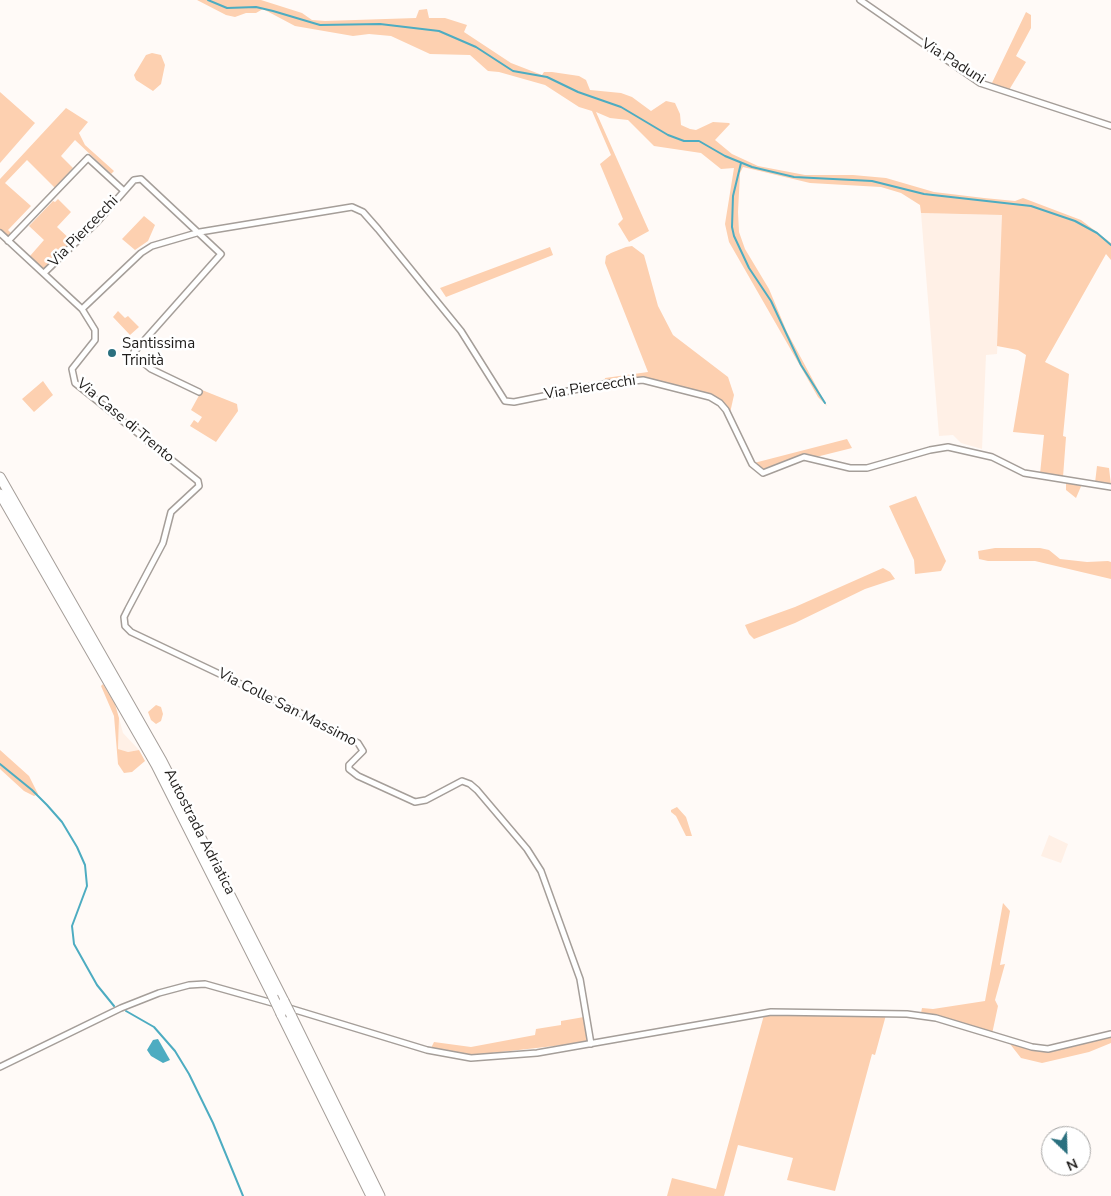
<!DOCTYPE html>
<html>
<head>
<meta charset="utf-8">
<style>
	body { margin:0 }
	#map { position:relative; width:1111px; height:1196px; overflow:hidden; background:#fffaf7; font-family:"Nunito Sans",sans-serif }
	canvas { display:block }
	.north { position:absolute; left:1041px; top:1126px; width:50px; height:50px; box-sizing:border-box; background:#fff; border:1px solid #a6a5a4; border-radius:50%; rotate:156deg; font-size:14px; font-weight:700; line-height:20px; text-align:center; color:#201e1c }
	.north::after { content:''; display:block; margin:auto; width:18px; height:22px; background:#2b707f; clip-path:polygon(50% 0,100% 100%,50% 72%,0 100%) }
</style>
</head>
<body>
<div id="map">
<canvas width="1111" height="1196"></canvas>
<div class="north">N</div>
</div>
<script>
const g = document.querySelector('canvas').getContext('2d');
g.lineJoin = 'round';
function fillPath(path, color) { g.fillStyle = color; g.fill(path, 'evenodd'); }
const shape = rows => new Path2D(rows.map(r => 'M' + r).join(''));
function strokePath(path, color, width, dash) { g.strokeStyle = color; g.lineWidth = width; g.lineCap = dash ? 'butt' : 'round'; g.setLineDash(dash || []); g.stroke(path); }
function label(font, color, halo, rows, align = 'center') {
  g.font = font + ' "Nunito Sans",sans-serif'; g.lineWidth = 5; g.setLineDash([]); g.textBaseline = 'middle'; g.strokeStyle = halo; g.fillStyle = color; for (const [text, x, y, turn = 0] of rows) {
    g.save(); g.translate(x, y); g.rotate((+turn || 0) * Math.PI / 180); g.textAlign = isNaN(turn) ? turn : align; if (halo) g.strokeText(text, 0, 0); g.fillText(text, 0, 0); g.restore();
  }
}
fillPath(shape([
	[921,213,1003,215,997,354,986,355,982,449,961,443,953,435,939,436],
	[119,718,123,733,139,750,128,752,118,749],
	[1049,835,1068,844,1061,863,1041,856]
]), '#fff0e6');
fillPath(shape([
	[197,0,261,0,302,13,312,20,325,21,416,18,419,10,427,9,429,18,445,18,467,25,464,32,511,63,542,75,544,72,552,72,579,76,586,80,590,90,621,93,632,97,651,111,666,101,675,103,680,114,681,125,690,129,696,130,713,122,729,123,730,124,715,140,732,154,758,166,805,175,853,175,886,178,934,192,984,198,1015,201,1023,198,1081,220,1111,243,1111,260,1106,254,1045,362,1069,374,1063,436,1066,437,1063,477,1040,474,1044,435,1013,432,1026,355,1018,350,997,346,1002,215,921,213,920,205,901,193,881,187,810,183,743,167,740,173,738,212,739,232,745,249,769,289,787,332,827,406,818,397,729,242,725,224,734,168,721,169,701,153,654,146,628,120,610,118,596,112,649,231,629,242,618,224,623,219,600,164,611,155,592,111,579,107,545,85,499,72,488,71,470,55,430,54,391,36,369,34,353,36,295,26,263,9,256,13,246,13,235,17,226,15],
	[1026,12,1031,15,1031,28,1016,56,1026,62,1009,90,991,85],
	[152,53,161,55,165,65,161,84,153,91,136,80,134,75,146,55],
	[0,92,35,123,0,163],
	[66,108,88,122,79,133,85,145,114,171,111,174,75,140,61,156,73,168,55,188,27,160,5,183,31,206,8,230,11,233,8,237,0,229,0,179],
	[58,199,71,212,57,227,73,242,45,270,30,256,44,240,29,226,53,201,55,202],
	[144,216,155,225,148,241,135,250,122,239],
	[632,246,644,255,658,306,673,335,728,377,734,395,730,413,721,402,644,379,604,383,605,378,648,372,605,263,606,256,611,253,626,247],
	[550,247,553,255,446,297,440,288],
	[118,311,125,318,128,316,139,327,130,335,113,317],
	[43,381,53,395,34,412,22,399],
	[202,390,237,404,238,411,216,442,190,426,194,420,198,423,202,417,191,410],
	[847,439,852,448,816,457,803,455,763,472,754,463],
	[1097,466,1109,468,1111,485,1095,483],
	[1066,482,1082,484,1076,498,1066,490],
	[916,496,946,561,941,571,915,574,914,560,889,506],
	[995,548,1040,548,1049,550,1060,559,1087,562,1108,561,1111,562,1111,579,1035,561,988,561,979,559,978,551],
	[883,568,890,572,895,579,865,589,795,623,754,639,749,634,745,625,795,607],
	[103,684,115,704,119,718,118,749,128,752,139,750,145,761,132,772,124,773,118,764,114,716,101,686],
	[156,705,161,707,163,714,161,721,156,724,151,720,148,712],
	[0,750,29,776,38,794,34,796,24,791,0,769],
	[677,807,686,817,692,836,686,836,676,816,671,812,671,810],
	[1003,903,1010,911,1000,965,1005,964,995,1000,998,1006,992,1034,921,1013,922,1008,933,1009,985,1001],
	[764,1015,886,1015,875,1055,872,1054,835,1191,787,1180,793,1158,738,1145,724,1196,667,1196,672,1178,716,1189],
	[584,1017,590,1042,474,1055,431,1048,434,1042,471,1047,535,1035,536,1029,561,1025,561,1021],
	[1111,1037,1111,1043,1089,1052,1042,1063,1021,1058,1010,1044,1035,1051,1051,1052]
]), '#fdd0b0');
fillPath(shape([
	[158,1039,170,1060,163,1063,151,1056,147,1050,153,1040]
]), '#4dacc1');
strokePath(shape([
	[208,0,227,8,256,7,273,11,320,25,380,24,439,31,476,47,513,71,547,77,578,92,621,107,668,135,684,141,699,141,725,156,752,167,794,177,872,181,924,194,1031,206,1075,221,1097,233,1111,245],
	[741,163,733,196,732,227,734,236,749,268,771,301,801,365,825,403],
	[0,764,32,790,47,805,62,822,77,847,85,865,87,886,72,926,74,944,97,985,114,1006],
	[126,1011,154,1027,175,1051,189,1074,213,1123,243,1196]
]), '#4dacc1', 2);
const minor = shape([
	[860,0,980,83,1111,126],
	[0,233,82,309,95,330,95,340,72,369,75,383,198,481,199,486,171,512,163,543,128,609,124,617,125,626,131,632,285,705,358,743,363,751,349,765,349,769,358,776,415,802,426,800,462,781,470,784,477,790,527,849,541,871,580,979,591,1044],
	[8,241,88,158,124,191],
	[44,273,97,222,134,180,141,179,221,254,134,352,135,356,151,369,199,392],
	[82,309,141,253,152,246,200,232,352,207,363,212,378,229,461,331,505,401,514,402,603,384,643,380,710,397,720,403,726,410,752,464,763,473,804,457,850,468,867,468,930,450,948,447,992,457,1024,473,1111,487],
	[289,1008,427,1050,471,1058,537,1053,771,1012,907,1014,936,1018,1032,1047,1048,1049,1111,1034],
	[0,1067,121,1008,159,993,189,985,205,984,276,1004]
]);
const motorway = shape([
	[0,477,162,761,284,1001],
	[0,494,156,765,273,997],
	[281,1014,371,1196],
	[291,1015,380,1196]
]);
strokePath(minor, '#a59e99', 8);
strokePath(motorway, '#a59e99', 11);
strokePath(minor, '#fff', 5);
strokePath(motorway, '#fff', 9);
const motorwayBridge = shape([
	[273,997,281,1014],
	[284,1001,291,1015]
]);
strokePath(motorwayBridge, '#a59e99', 11, []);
strokePath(motorwayBridge, '#fff', 9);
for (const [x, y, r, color] of [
	[112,353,5,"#2b707f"]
]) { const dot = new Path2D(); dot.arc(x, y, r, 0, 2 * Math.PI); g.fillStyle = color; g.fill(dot); strokePath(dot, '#fff', 2); }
label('15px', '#201e1c', '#fff', [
	["Via Paduni",953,62,32],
	["Via Piercecchi",84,232,-46],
	["Via Piercecchi",590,388,-9],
	["Via Case di Trento",125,421,40],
	["Via Colle San Massimo",287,708,27],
	["Autostrada Adriatica",199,832,63]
]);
label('15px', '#201e1c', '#fff', [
	["Santissima",122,344],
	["Trinità",122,361]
], 'left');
</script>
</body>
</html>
